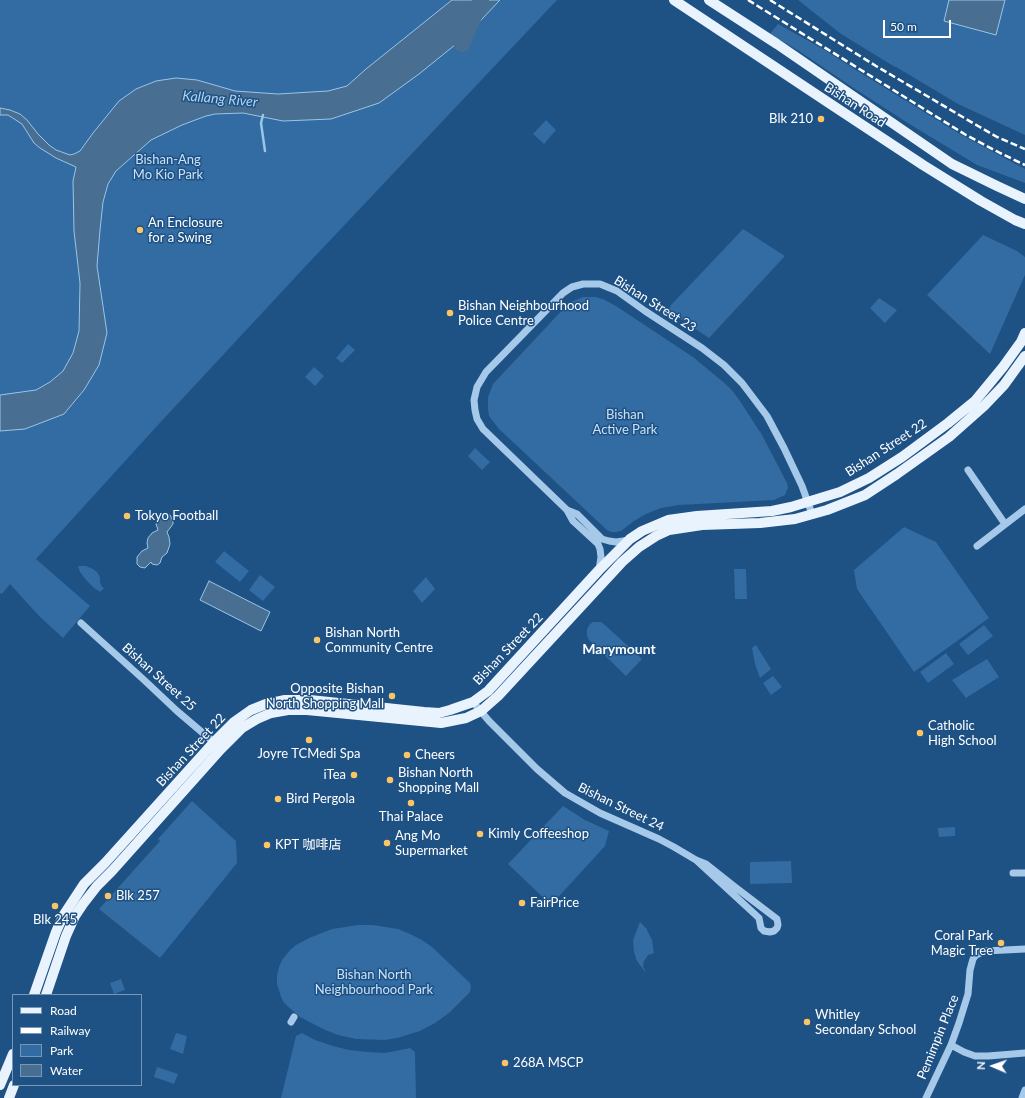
<!DOCTYPE html>
<html>
<head>
<meta charset="utf-8">
<style>
	body { margin:0 }
	#map { position:relative; width:1025px; height:1098px; overflow:hidden; background:#1e5184; font-family:Lato,sans-serif }
	canvas { display:block }
	.legend { position:absolute; left:12px; top:994px; width:130px; height:92px; box-sizing:border-box; background:#1e5184; border:1px solid #7897b5; margin:0; padding:5px 7px; list-style:none; font-size:12px; color:#fff }
	.legend li { display:flex; align-items:center; gap:8px; height:20px }
	.legend b { width:20px; border:1px solid #7897b5 }
	.north { position:absolute; left:973px; top:1046px; width:40px; height:40px; -webkit-text-stroke:3px #1e5184; paint-order:stroke; rotate:272deg; font-size:11px; font-weight:700; line-height:16px; text-align:center; color:#fff }
	.north::after { content:''; display:block; margin:auto; width:14px; height:18px; background:#fff; clip-path:polygon(50% 0,100% 100%,50% 72%,0 100%) }
	.scale { position:absolute; left:883px; top:20px; width:68px; height:18px; box-sizing:border-box; border:2px solid #fff; border-top:0; padding-left:5px; font-size:12px; line-height:14px; white-space:nowrap; color:#fff; -webkit-text-stroke:3px #1e5184; paint-order:stroke }
</style>
</head>
<body>
<div id="map">
<canvas width="1025" height="1098"></canvas>
<ul class="legend">
<li><b style="height:5px;background:#e9f3fe"></b>Road</li>
<li><b style="height:5px;background:#fff"></b>Railway</li>
<li><b style="height:11px;background:#326ca2"></b>Park</li>
<li><b style="height:11px;background:#486e92"></b>Water</li>
</ul>
<div class="north">N</div>
<div class="scale">50 m</div>
</div>
<script>
const g = document.querySelector('canvas').getContext('2d');
g.lineJoin = 'round';
function fillPath(path, color) { g.fillStyle = color; g.fill(path, 'evenodd'); }
const shape = rows => new Path2D(rows.map(r => 'M' + r).join(''));
function strokePath(path, color, width, dash) { g.strokeStyle = color; g.lineWidth = width; g.lineCap = dash ? 'butt' : 'round'; g.setLineDash(dash || []); g.stroke(path); }
function label(font, color, halo, rows, align = 'center') {
  g.font = font + ' Lato,"Noto Sans SC",sans-serif'; g.lineWidth = 3; g.setLineDash([]); g.textBaseline = 'middle'; g.strokeStyle = halo; g.fillStyle = color; for (const [text, x, y, turn = 0] of rows) {
    g.save(); g.translate(x, y); g.rotate((+turn || 0) * Math.PI / 180); g.textAlign = isNaN(turn) ? turn : align; if (halo) g.strokeText(text, 0, 0); g.fillText(text, 0, 0); g.restore();
  }
}
fillPath(shape([
	[0,0,557,0,303,269,157,426,36,559,90,606,63,638,39,616,10,584,2,594,0,593],
	[798,0,1025,0,1025,135,958,104,896,67,895,67,841,34],
	[778,24,823,49,864,75,960,134,1025,169,1025,183,977,165,911,125,852,87,799,51,770,34],
	[546,120,556,130,544,144,533,134],
	[743,229,785,256,709,338,668,311,671,305],
	[983,235,1017,251,1025,257,1025,275,990,354,927,295],
	[583,297,595,297,603,299,616,306,693,357,722,381,731,389,740,401,762,435,787,483,788,488,785,495,774,500,679,505,661,508,646,514,634,521,621,531,616,532,611,532,607,530,499,429,489,416,488,409,488,397,493,384,566,306,571,302],
	[879,298,897,310,885,323,870,308],
	[348,344,355,350,342,363,336,358],
	[314,367,324,376,315,386,305,377],
	[475,448,490,462,482,470,468,456],
	[904,527,936,542,989,618,914,672,857,589,854,570],
	[224,551,249,571,240,582,215,562],
	[78,566,86,566,93,569,97,572,100,577,100,582,102,587,104,588,100,592,94,588,86,580,80,572],
	[734,569,746,569,747,599,735,599],
	[260,575,275,587,263,601,249,590],
	[426,577,435,589,422,603,413,591],
	[593,622,601,622,605,625,642,659,626,676,589,640,587,636,587,629,590,624],
	[984,625,993,636,968,655,959,644],
	[756,645,771,669,760,678,755,664,752,648],
	[946,653,954,664,928,683,920,672],
	[987,659,999,677,966,698,952,680],
	[773,676,782,687,771,695,763,683],
	[192,801,236,841,237,863,160,958,99,909,160,841,158,839],
	[563,806,585,820,609,831,605,846,551,905,508,864],
	[955,827,955,836,939,837,938,828],
	[791,861,792,883,750,884,750,862],
	[640,922,646,928,652,940,654,953,648,955,644,961,643,966,646,973,637,961,634,952,633,940],
	[358,925,373,925,398,929,410,934,422,940,432,947,470,983,471,987,470,992,449,1013,435,1023,420,1031,397,1038,385,1040,356,1039,338,1035,323,1029,300,1017,284,1003,281,997,277,984,277,975,279,967,282,960,290,950,296,945,309,938,332,929],
	[121,979,125,990,114,994,110,983],
	[176,1033,187,1036,183,1054,170,1049],
	[302,1033,315,1040,333,1046,349,1050,368,1052,385,1053,410,1048,415,1052,416,1098,281,1098,296,1036],
	[157,1067,178,1074,174,1084,154,1077]
]), '#326ca2');
const water = shape([
	[452,0,500,0,466,36,419,74,379,103,331,119,283,121,243,113,215,114,206,116,182,125,151,140,116,171,108,184,103,202,100,230,97,266,107,333,99,365,84,390,64,414,25,429,0,431,0,395,36,390,50,382,63,371,73,353,79,331,80,283,74,231,73,181,76,167,56,158,40,148,34,143,22,124,8,115,0,115,0,108,10,110,20,114,27,120,38,134,49,145,56,150,70,155,74,154,80,151,93,133,119,101,136,89,156,81,176,78,197,80,235,91,278,94,328,91,347,86,366,69,452,0],
	[949,0,1005,0,996,35,944,21,949,0],
	[165,513,168,514,170,515,173,521,173,524,167,532,169,537,170,544,167,553,162,557,160,563,157,565,152,564,151,562,145,568,140,567,137,564,137,557,142,551,148,548,147,543,148,538,152,533,158,530,156,524,158,519,159,516,165,513],
	[209,581,270,612,261,631,200,600,209,581]
]);
fillPath(water, '#486e92');
strokePath(water, '#99c5eb', 1);
strokePath(shape([
	[263,115,261,123,265,151]
]), '#99c5eb', 2.5);
strokePath(shape([
	[462,44,481,0]
]), '#486e92', 16);
strokePath(shape([
	[968,470,1005,524],
	[567,510,577,514,602,539,609,541,616,542,630,540],
	[977,546,1025,509],
	[599,570,601,557,600,549,598,544,573,521,567,510,483,429,477,419,475,410,474,400,477,387,486,372,563,293,572,287,583,284,600,284,617,291,645,311,702,348,724,365,742,383,767,416,784,448,802,486,812,514],
	[81,623,143,679,177,711,217,745],
	[473,702,489,721,537,769,565,793,600,813,659,839,674,847,696,860,706,864,735,887,777,919,778,925,777,928,774,931,770,932,764,931,761,928,759,918,696,860],
	[1013,873,1025,873],
	[291,1022,294,1017],
	[951,1045,964,1052,975,1056,988,1056,1025,1053],
	[926,1098,951,1045,959,1023,968,994,970,970,973,959,976,955,985,951,1025,949],
	[1022,1098,1025,1090]
]), '#a6c9ea', 7);
strokePath(shape([
	[674,0,829,103,923,165,981,201,1015,220,1025,224],
	[709,0,777,44,952,164,997,186,1025,199],
	[34,995,56,932,63,916,84,884,105,863,214,742,234,722,251,710,266,704,285,700,310,700,424,712,439,713,450,710,473,702,488,691,599,570,630,539,642,531,668,520,697,516,772,511,791,507,840,492,869,478,902,457,948,423,975,401,1003,367,1021,342,1025,333],
	[46,995,66,936,75,916,83,904,97,886,112,871,221,749,242,728,257,719,271,713,288,710,307,710,441,723,466,718,481,711,498,696,622,562,639,547,656,536,669,530,702,525,760,523,795,519,827,510,865,495,897,474,949,437,984,406,1004,385,1025,356],
	[0,1085,13,1054],
	[9,1098,14,1085]
]), '#e9f3fe', 10);
strokePath(shape([
	[748,0,966,135,1000,153,1025,165],
	[770,0,876,66,978,126,997,137,1025,149]
]), '#fff', 2.5, [7, 3]);
for (const [x, y, r, color] of [
	[821,119,4,"#f9c565"],
	[140,230,4,"#f9c565"],
	[450,313,4,"#f9c565"],
	[127,516,4,"#f9c565"],
	[317,640,4,"#f9c565"],
	[392,696,4,"#f9c565"],
	[920,733,4,"#f9c565"],
	[309,740,4,"#f9c565"],
	[407,755,4,"#f9c565"],
	[354,775,4,"#f9c565"],
	[390,780,4,"#f9c565"],
	[278,799,4,"#f9c565"],
	[411,803,4,"#f9c565"],
	[480,834,4,"#f9c565"],
	[387,843,4,"#f9c565"],
	[267,845,4,"#f9c565"],
	[108,896,4,"#f9c565"],
	[522,903,4,"#f9c565"],
	[55,906,4,"#f9c565"],
	[1001,943,4,"#f9c565"],
	[807,1022,4,"#f9c565"],
	[505,1063,4,"#f9c565"]
]) { const dot = new Path2D(); dot.arc(x, y, r, 0, 2 * Math.PI); g.fillStyle = color; g.fill(dot); strokePath(dot, '#1e5184', 1.5); }
label('13px', '#fff', '#1e5184', [
	["Bishan Road",855,105,33],
	["Bishan Street 23",655,304,32],
	["Bishan Street 22",886,448,-33],
	["Bishan Street 22",508,649,-46],
	["Bishan Street 25",159,677,42],
	["Bishan Street 22",191,750,-47],
	["Bishan Street 24",621,807,26],
	["Pemimpin Place",938,1037,-68]
]);
label('13px', '#fff', '#1e5184', [
	["Blk 210",813,119,"right"],
	["An Enclosure",148,223],
	["for a Swing",148,238],
	["Bishan Neighbourhood",458,306],
	["Police Centre",458,321],
	["Tokyo Football",135,516],
	["Bishan North",325,633],
	["Community Centre",325,648],
	["Opposite Bishan",384,689,"right"],
	["North Shopping Mall",384,704,"right"],
	["Catholic",928,726],
	["High School",928,741],
	["Joyre TCMedi Spa",309,754,"center"],
	["Cheers",415,755],
	["Bishan North",398,773],
	["Shopping Mall",398,788],
	["iTea",346,775,"right"],
	["Bird Pergola",286,799],
	["Thai Palace",411,817,"center"],
	["Kimly Coffeeshop",488,834],
	["Ang Mo",395,836],
	["Supermarket",395,851],
	["KPT 咖啡店",275,845],
	["Blk 257",116,896],
	["FairPrice",530,903],
	["Blk 245",55,920,"center"],
	["Coral Park",993,936,"right"],
	["Magic Tree",993,951,"right"],
	["Whitley",815,1015],
	["Secondary School",815,1030],
	["268A MSCP",513,1063]
], 'left');
label('13px', '#cae1f7', '#1e5184', [
	["Bishan-Ang",168,160],
	["Mo Kio Park",168,175],
	["Bishan",625,415],
	["Active Park",625,430],
	["Bishan North",374,975],
	["Neighbourhood Park",374,990]
]);
label('italic 14px', '#b1d3f1', '#1e5184', [
	["Kallang River",220,99,5]
]);
label('bold 14px', '#fff', '#1e5184', [
	["Marymount",619,649]
]);
</script>
</body>
</html>
